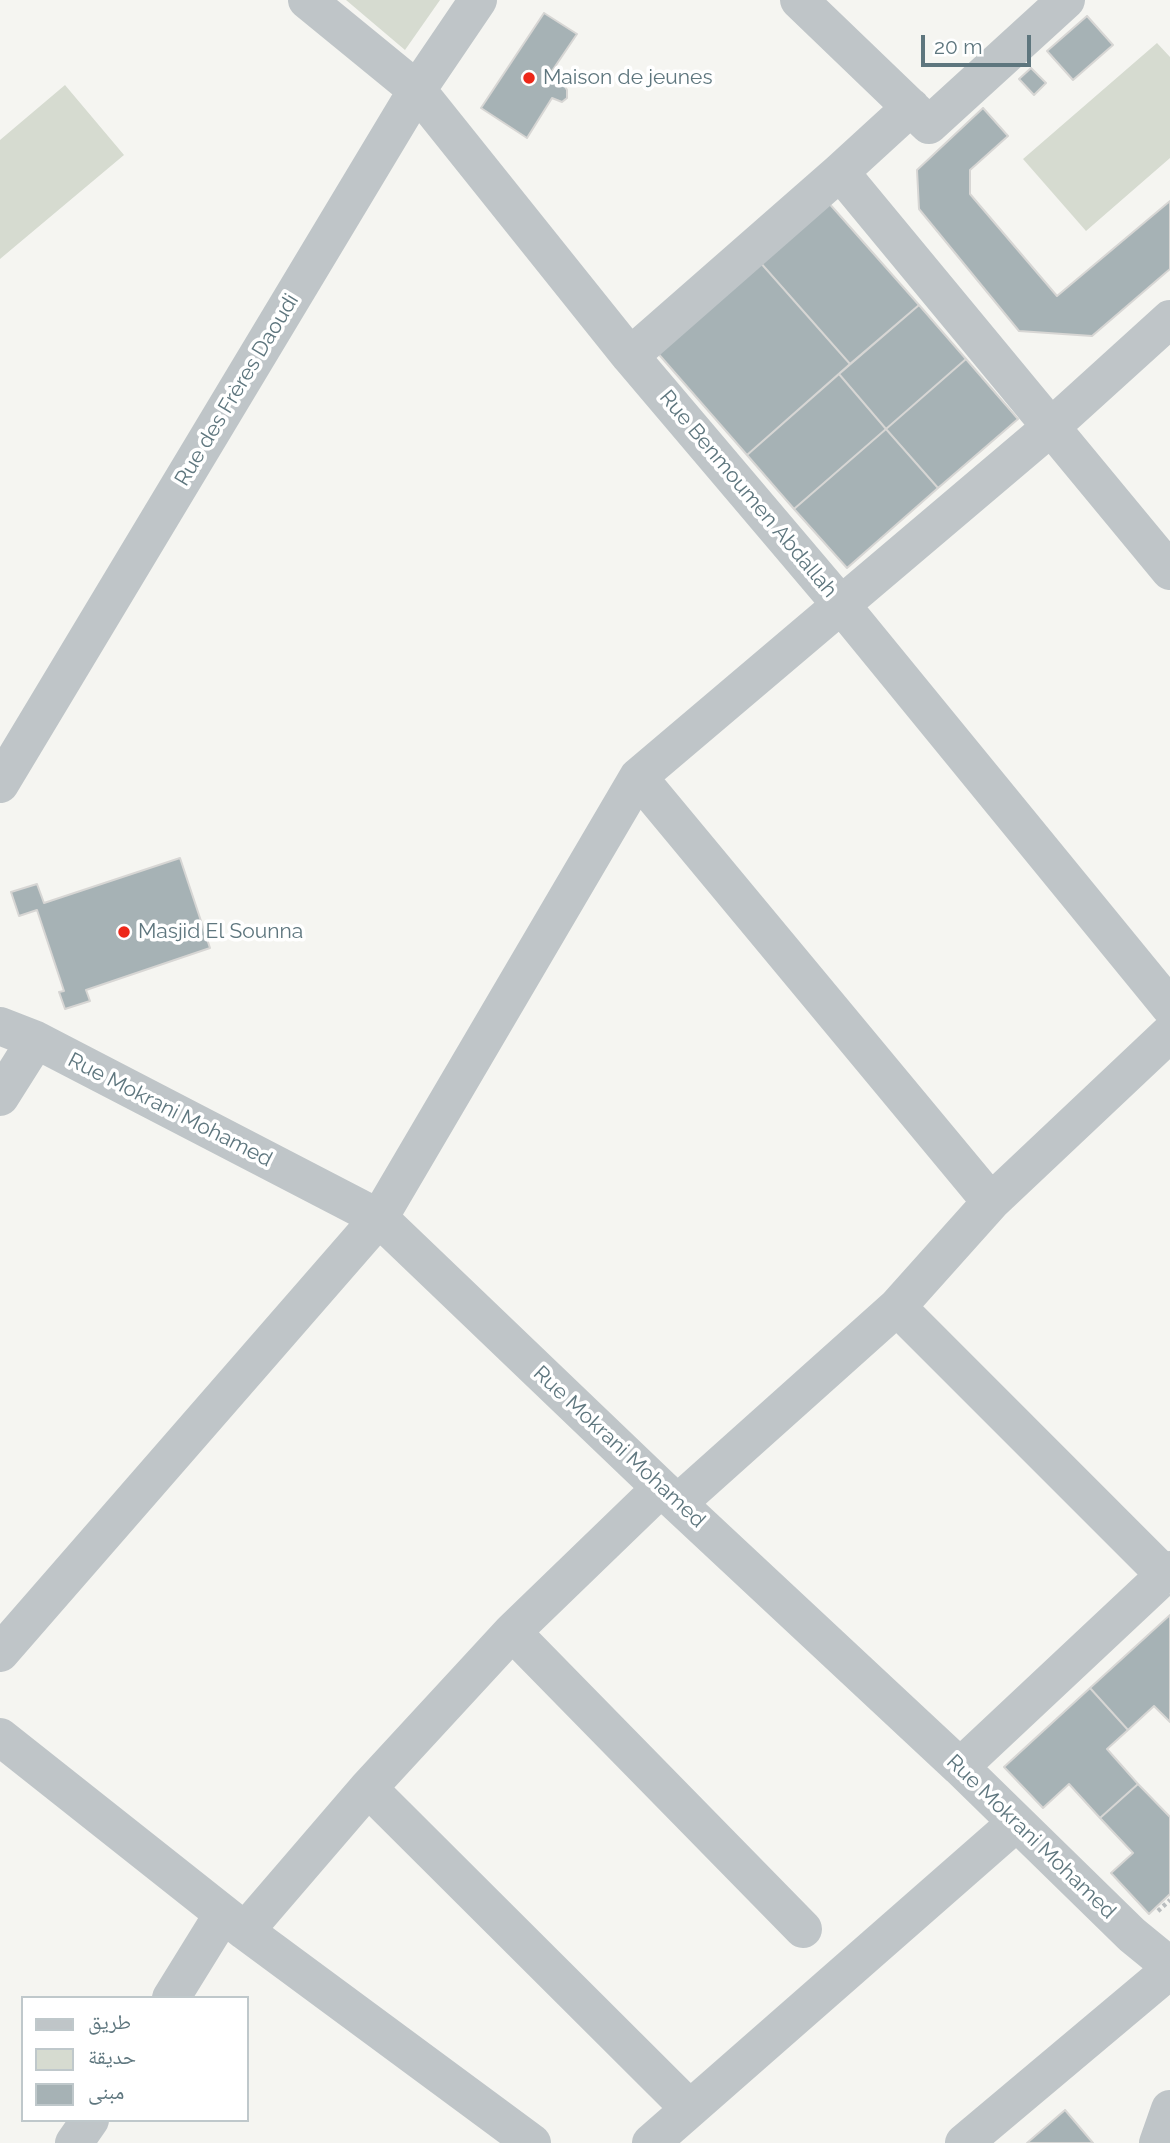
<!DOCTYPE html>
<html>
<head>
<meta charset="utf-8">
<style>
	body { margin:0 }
	#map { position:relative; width:1170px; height:2143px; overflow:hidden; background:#f5f5f1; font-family:Raleway,"Noto Naskh Arabic",sans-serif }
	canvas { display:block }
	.legend { position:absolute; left:21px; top:1996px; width:228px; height:126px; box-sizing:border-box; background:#fff; border:2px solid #bfc8cb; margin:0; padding:9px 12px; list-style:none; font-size:21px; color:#5e767e }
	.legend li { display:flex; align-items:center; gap:14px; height:35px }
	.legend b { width:35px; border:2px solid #bfc8cb }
	.scale { position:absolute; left:921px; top:35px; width:110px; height:32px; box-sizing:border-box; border:4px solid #5e767e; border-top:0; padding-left:9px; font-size:21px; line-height:24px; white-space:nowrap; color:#5e767e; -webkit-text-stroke:5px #fff; paint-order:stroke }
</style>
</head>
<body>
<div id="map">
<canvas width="1170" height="2143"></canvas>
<ul class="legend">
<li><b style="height:9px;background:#bfc5c8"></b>طريق</li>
<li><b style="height:19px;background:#d6dbd0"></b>حديقة</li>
<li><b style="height:19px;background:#a6b2b5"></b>مبنى</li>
</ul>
<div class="scale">20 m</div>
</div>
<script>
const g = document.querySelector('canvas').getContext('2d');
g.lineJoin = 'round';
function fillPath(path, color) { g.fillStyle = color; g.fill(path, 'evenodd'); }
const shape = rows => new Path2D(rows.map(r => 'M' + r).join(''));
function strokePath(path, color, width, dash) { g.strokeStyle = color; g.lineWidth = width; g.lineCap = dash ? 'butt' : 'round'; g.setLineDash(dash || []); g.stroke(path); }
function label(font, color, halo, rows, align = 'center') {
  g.font = font + ' Raleway,sans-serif'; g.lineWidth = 7; g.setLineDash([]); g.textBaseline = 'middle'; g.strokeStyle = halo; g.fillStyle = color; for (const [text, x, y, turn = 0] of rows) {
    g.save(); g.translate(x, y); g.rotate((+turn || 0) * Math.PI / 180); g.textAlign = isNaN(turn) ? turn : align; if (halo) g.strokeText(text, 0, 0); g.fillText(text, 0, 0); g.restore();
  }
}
fillPath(shape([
	[346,0,440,0,405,50],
	[1157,43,1170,57,1170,158,1086,231,1023,159],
	[65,85,124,155,0,259,0,140]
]), '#d6dbd0');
const building = shape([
	[544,13,577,34,550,74,563,83,567,90,567,98,562,102,552,98,527,138,481,108,544,13],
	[1087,16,1113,45,1073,80,1047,51,1087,16],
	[1031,68,1046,83,1034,95,1019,79,1031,68],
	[983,108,1008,136,970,170,970,194,1057,296,1170,201,1170,269,1092,336,1019,331,919,209,917,170,983,108],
	[827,201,919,305,850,364,759,261,827,201],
	[759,261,850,364,747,455,655,350,759,261],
	[919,305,966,359,886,429,839,374,919,305],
	[966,359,1018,419,938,488,886,429,966,359],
	[839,374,886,429,794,509,747,455,839,374],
	[886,429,938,488,847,568,794,509,886,429],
	[180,858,210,948,86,990,90,1001,65,1009,59,992,64,991,37,910,19,916,11,892,37,884,44,903,180,858],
	[1170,1615,1170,1722,1154,1706,1128,1730,1090,1688,1170,1615],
	[1090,1688,1128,1730,1107,1749,1138,1784,1100,1818,1069,1784,1043,1808,1004,1767,1090,1688],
	[1138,1784,1170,1817,1170,1894,1149,1914,1111,1873,1133,1853,1100,1818,1138,1784],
	[1065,2110,1093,2143,1027,2143,1065,2110]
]);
fillPath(building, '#a6b2b5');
strokePath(building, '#d7d6d4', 2);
strokePath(shape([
	[1158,1911,1170,1900]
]), '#b9bdbf', 4.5, [3.5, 3.5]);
strokePath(shape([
	[307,0,417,90,630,356,842,606,1170,1007],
	[799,0,929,125,1066,0],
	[911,107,840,172,1170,571],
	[630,356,840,172],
	[638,777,991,1202],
	[0,784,417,90,478,0],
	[0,1026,36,1040,379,1218,661,1488,960,1767,1132,1935,1170,1966],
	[0,1097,36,1040],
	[897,1307,1165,1575],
	[678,1503,897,1307,991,1202,1170,1033],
	[512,1632,803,1929],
	[0,1653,379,1218,638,777,1051,427,1170,319],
	[0,1737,245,1931,532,2143],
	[960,1767,1170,1570],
	[368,1788,689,2108],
	[245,1931,368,1788,512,1632,661,1488],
	[171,1998,223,1914],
	[74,2143,90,2120],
	[651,2143,1016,1823],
	[964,2143,1170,1970],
	[1158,2143,1170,2109]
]), '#bfc5c8', 38);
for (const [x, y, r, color] of [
	[529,78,7,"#ed2719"],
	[124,932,7,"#ed2719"]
]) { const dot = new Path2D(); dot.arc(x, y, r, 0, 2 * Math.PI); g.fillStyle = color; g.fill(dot); strokePath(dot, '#fff', 2.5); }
label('21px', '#5e767e', '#fff', [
	["Maison de jeunes",543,78],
	["Masjid El Sounna",138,932]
], 'left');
label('21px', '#5e767e', '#fff', [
	["Rue des Frères Daoudi",237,390,-59],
	["Rue Benmoumen Abdallah",748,494,50],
	["Rue Mokrani Mohamed",170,1110,27],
	["Rue Mokrani Mohamed",619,1447,43],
	["Rue Mokrani Mohamed",1031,1837,44]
]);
</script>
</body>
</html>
